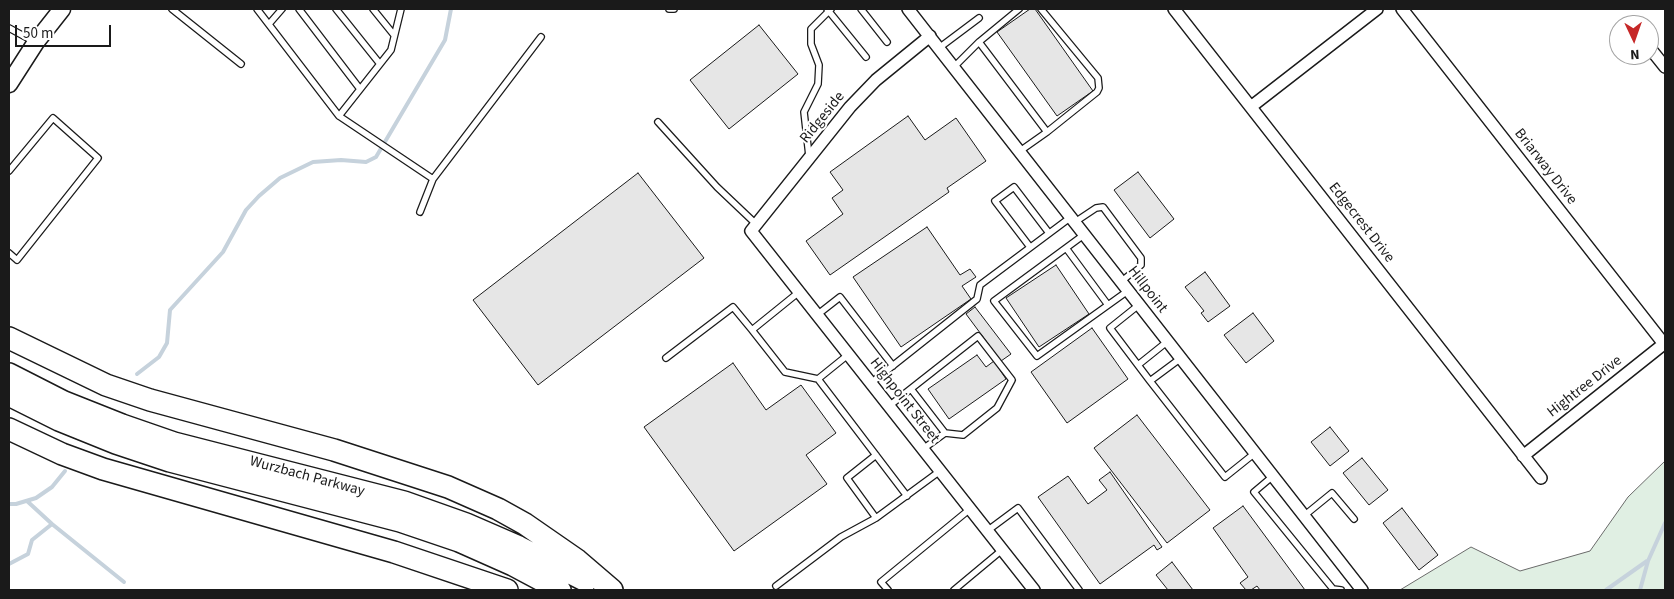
<!DOCTYPE html>
<html>
<head>
<meta charset="utf-8">
<style>
	body { margin:0 }
	#map { position:relative; width:1674px; height:599px; overflow:hidden; background:#fff; font-family:"Source Sans 3",sans-serif }
	canvas { display:block }
	.frame { position:absolute; inset:0; border:10px solid #1a1a1a; pointer-events:none }
	.north { position:absolute; left:1609px; top:15px; width:50px; height:50px; box-sizing:border-box; background:#fff; border:1px solid #a3a3a3; border-radius:50%; rotate:177deg; font-size:14px; font-weight:700; line-height:20px; text-align:center; color:#1a1a1a }
	.north::after { content:''; display:block; margin:auto; width:18px; height:22px; background:#c62828; clip-path:polygon(50% 0,100% 100%,50% 72%,0 100%) }
	.scale { position:absolute; left:15px; top:25px; width:96px; height:22px; box-sizing:border-box; border:2px solid #1a1a1a; border-top:0; padding-left:6px; font-size:15px; line-height:18px; white-space:nowrap; color:#1a1a1a; -webkit-text-stroke:4px #fff; paint-order:stroke }
</style>
</head>
<body>
<div id="map">
<canvas width="1674" height="599"></canvas>
<div class="frame"></div>
<div class="north">N</div>
<div class="scale">50 m</div>
</div>
<script>
const g = document.querySelector('canvas').getContext('2d');
g.lineJoin = 'round';
function fillPath(path, color) { g.fillStyle = color; g.fill(path, 'evenodd'); }
const shape = rows => new Path2D(rows.map(r => 'M' + r).join(''));
function strokePath(path, color, width, dash) { g.strokeStyle = color; g.lineWidth = width; g.lineCap = dash ? 'butt' : 'round'; g.setLineDash(dash || []); g.stroke(path); }
function label(font, color, halo, rows, align = 'center') {
  g.font = font + ' "Source Sans 3",sans-serif'; g.lineWidth = 4; g.setLineDash([]); g.textBaseline = 'middle'; g.strokeStyle = halo; g.fillStyle = color; for (const [text, x, y, turn = 0] of rows) {
    g.save(); g.translate(x, y); g.rotate((+turn || 0) * Math.PI / 180); g.textAlign = isNaN(turn) ? turn : align; if (halo) g.strokeText(text, 0, 0); g.fillText(text, 0, 0); g.restore();
  }
}
const green = shape([
	[1665,461,1665,590,1400,590,1471,547,1520,571,1590,551,1628,497,1665,461]
]);
fillPath(green, '#e0efe3');
strokePath(green, '#6a6a6a', 1);
strokePath(shape([
	[137,374,159,357,167,343,170,310,223,252,246,210,259,196,280,178,313,162,341,160,366,162,376,157,445,40,451,9],
	[27,501,52,524,124,582],
	[9,504,16,504,36,498,52,487,65,471],
	[9,564,28,554,32,540,52,524],
	[1606,590,1647,561],
	[1640,590,1648,561,1665,523]
]), '#c6d2dc', 4);
const building = shape([
	[1030,9,1035,9,1093,91,1057,116,997,32,1030,9],
	[759,25,798,74,729,129,690,80,759,25],
	[908,116,925,140,956,118,986,161,947,188,949,192,830,275,806,241,843,214,832,198,843,190,830,172,908,116],
	[1138,172,1174,219,1150,238,1114,190,1138,172],
	[638,173,704,258,538,385,473,300,638,173],
	[927,227,960,275,970,269,976,277,962,286,971,299,901,347,853,277,927,227],
	[1056,265,1089,314,1039,347,1006,298,1056,265],
	[1205,272,1230,306,1208,322,1201,313,1204,311,1185,287,1205,272],
	[975,307,1011,354,1001,361,966,314,975,307],
	[1253,313,1274,341,1246,363,1224,335,1253,313],
	[1092,328,1128,379,1067,423,1031,372,1092,328],
	[977,355,986,367,994,361,1006,379,949,419,928,389,977,355],
	[733,363,766,410,801,385,836,433,806,455,827,484,734,551,644,427,733,363],
	[1137,415,1210,510,1167,543,1094,448,1137,415],
	[1330,427,1349,451,1330,466,1311,442,1330,427],
	[1362,458,1388,490,1369,505,1343,473,1362,458],
	[1110,472,1162,547,1157,550,1154,545,1100,584,1038,497,1068,476,1088,504,1107,490,1099,480,1110,472],
	[1243,506,1305,590,1260,590,1257,586,1251,590,1246,590,1240,583,1248,577,1213,528,1243,506],
	[1402,508,1438,555,1419,570,1383,523,1402,508],
	[1172,562,1193,590,1168,590,1156,575,1172,562]
]);
fillPath(building, '#e6e6e6');
strokePath(building, '#1a1a1a', 1);
const lane = shape([
	[172,9,241,64],
	[257,9,339,116,391,50,401,9],
	[299,9,360,89],
	[336,9,380,64],
	[373,9,394,35],
	[669,9,674,9],
	[827,9,866,57],
	[861,9,887,42],
	[1041,9,1098,78,1099,88,1097,92,1047,132],
	[269,24,282,9],
	[9,28,33,41],
	[979,42,1019,9],
	[939,48,979,18],
	[954,67,979,42,1047,132,1020,151],
	[339,116,433,179,420,212],
	[658,122,717,187,756,224],
	[809,156,804,112,818,84,819,65,811,44,811,29,831,9],
	[9,171,53,118,98,158,17,260,9,253],
	[433,179,541,37],
	[1075,222,1096,208,1103,207,1141,258,1141,265,1122,281],
	[1085,234,994,301,1037,356,1129,290],
	[1030,247,995,201,1014,187,1049,233],
	[1066,248,1108,305],
	[799,292,752,330,785,372,818,379,849,354],
	[1140,304,1110,328,1150,381,1181,358],
	[817,315,840,297,893,366],
	[666,358,733,307,752,330],
	[1138,365,1168,341],
	[818,379,907,496],
	[1150,381,1225,477,1255,453],
	[871,383,977,299,980,285,1071,217],
	[911,389,945,433],
	[889,406,978,336,1012,380,997,408,963,435,945,433,923,449],
	[876,455,847,478,876,518],
	[1273,476,1254,492,1333,589,1341,590],
	[1305,515,1332,493,1354,519],
	[987,531,1018,508,1079,590],
	[776,586,841,537,876,518,940,471],
	[888,590,881,582,970,509],
	[954,590,1002,550]
]);
const street = shape([
	[908,9,1362,590],
	[1174,9,1541,478],
	[1402,9,1664,344],
	[930,36,876,80,850,107,751,231,1034,590],
	[1649,47,1665,67],
	[1252,106,1377,9],
	[1523,456,1665,343]
]);
const secondary = shape([
	[9,84,36,42,62,9]
]);
const highway = shape([
	[9,338,106,385,150,400,334,450,448,487,498,509,525,524,577,560,612,590],
	[9,374,64,402,122,425,174,443,404,502,466,524,519,547,586,581],
	[9,395,59,420,116,443,170,461,400,521,459,541,513,565,560,590],
	[9,429,62,454,103,469,394,552,507,590]
]);
strokePath(lane, '#1a1a1a', 8);
strokePath(street, '#1a1a1a', 14);
strokePath(secondary, '#1a1a1a', 19);
strokePath(highway, '#1a1a1a', 24);
strokePath(lane, '#fff', 5.5);
strokePath(street, '#fff', 11);
strokePath(secondary, '#fff', 16);
strokePath(highway, '#fff', 21);
label('15px', '#1a1a1a', '#fff', [
	["Ridgeside",823,118,-51],
	["Briarway Drive",1545,167,52],
	["Edgecrest Drive",1361,223,52],
	["Hillpoint",1147,290,52],
	["Hightree Drive",1585,387,-38],
	["Highpoint Street",904,401,52],
	["Wurzbach Parkway",307,477,15]
]);
</script>
</body>
</html>
